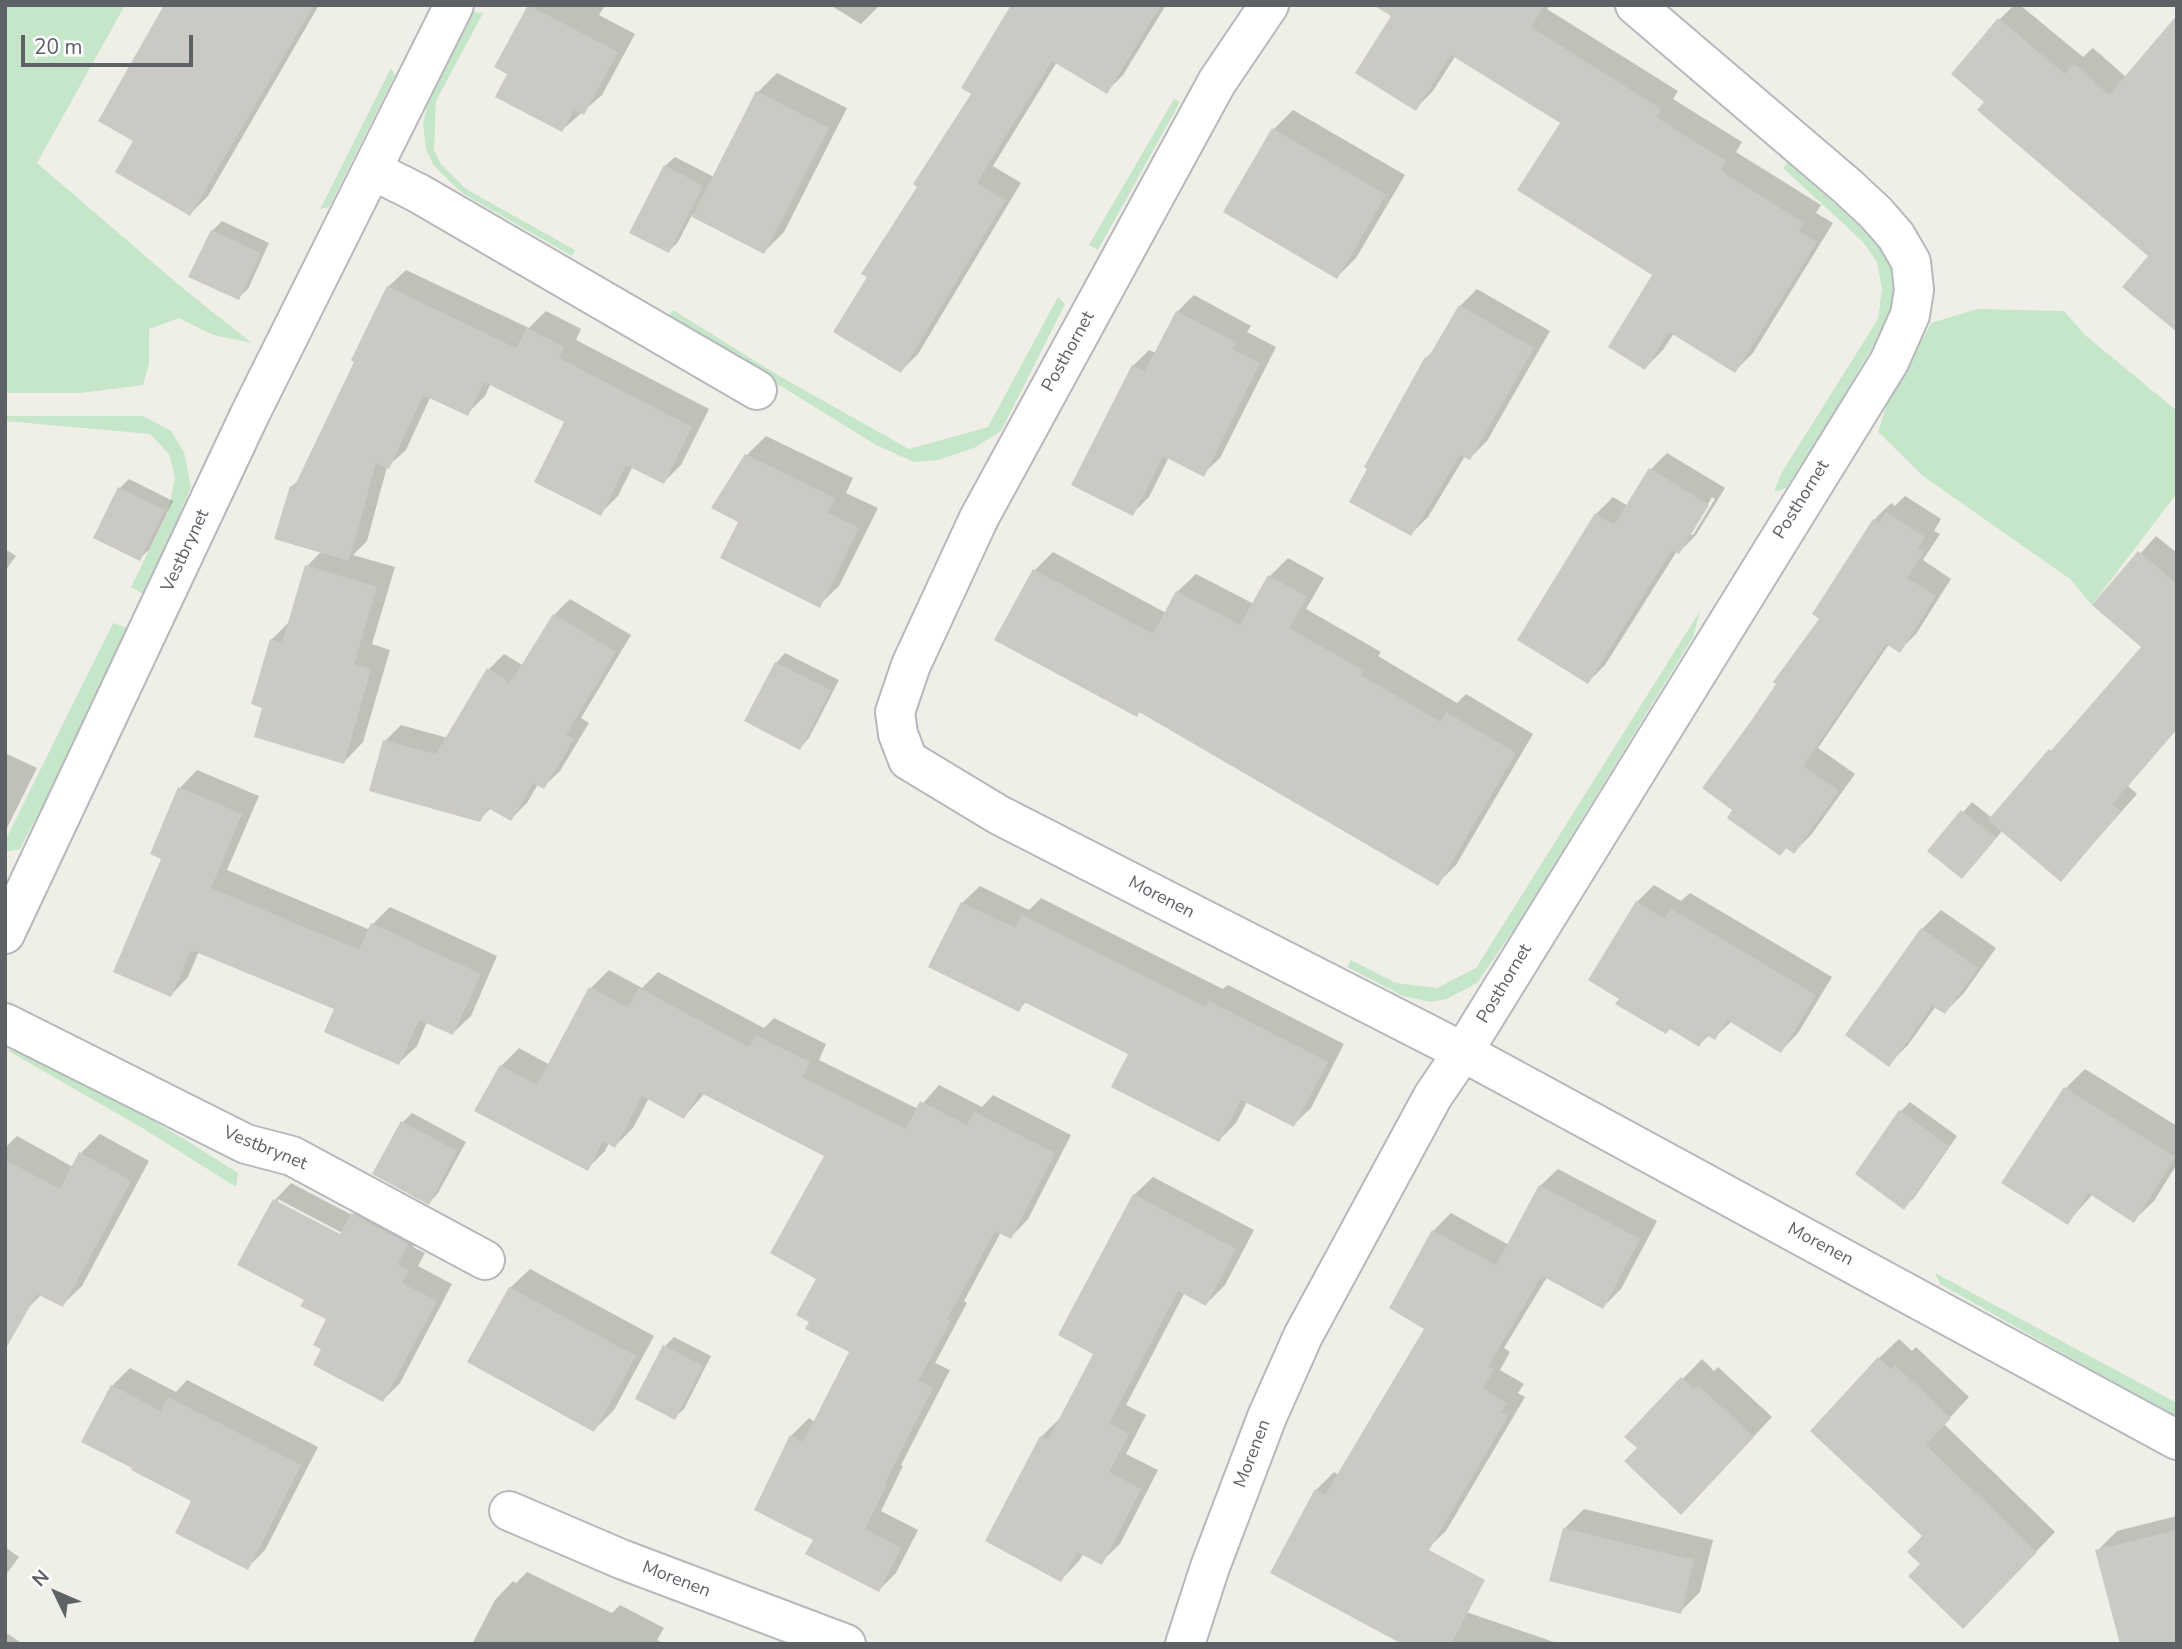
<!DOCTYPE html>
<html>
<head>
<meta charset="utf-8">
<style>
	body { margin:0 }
	#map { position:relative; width:2182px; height:1649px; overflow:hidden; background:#f0efe7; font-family:"Nunito Sans",sans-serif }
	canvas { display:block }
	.frame { position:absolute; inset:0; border:7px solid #5e6166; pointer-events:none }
	.north { position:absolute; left:21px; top:1558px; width:70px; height:70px; -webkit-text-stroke:5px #fff; paint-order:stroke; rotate:314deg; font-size:19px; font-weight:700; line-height:28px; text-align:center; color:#5e6166 }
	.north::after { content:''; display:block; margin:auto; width:24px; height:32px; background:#5e6166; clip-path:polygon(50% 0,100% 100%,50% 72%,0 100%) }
	.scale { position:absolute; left:21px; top:35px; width:172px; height:32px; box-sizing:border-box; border:4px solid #5e6166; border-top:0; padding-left:9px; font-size:21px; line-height:24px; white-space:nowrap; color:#5e6166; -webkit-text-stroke:5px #fff; paint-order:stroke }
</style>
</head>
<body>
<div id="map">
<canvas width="2182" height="1649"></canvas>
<div class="frame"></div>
<div class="north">N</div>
<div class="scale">20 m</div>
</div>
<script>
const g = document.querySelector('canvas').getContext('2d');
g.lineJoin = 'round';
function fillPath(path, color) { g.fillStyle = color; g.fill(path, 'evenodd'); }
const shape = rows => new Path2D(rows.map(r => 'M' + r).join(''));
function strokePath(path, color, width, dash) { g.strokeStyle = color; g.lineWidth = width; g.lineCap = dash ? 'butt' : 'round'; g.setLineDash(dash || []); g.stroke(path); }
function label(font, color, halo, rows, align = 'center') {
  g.font = font + ' "Nunito Sans",sans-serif'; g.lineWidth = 7; g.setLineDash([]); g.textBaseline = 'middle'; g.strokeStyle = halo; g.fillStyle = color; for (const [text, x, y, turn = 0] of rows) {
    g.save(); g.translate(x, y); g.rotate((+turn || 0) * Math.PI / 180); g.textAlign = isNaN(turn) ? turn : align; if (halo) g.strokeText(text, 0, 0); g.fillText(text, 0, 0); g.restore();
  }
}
fillPath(shape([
	[5,5,125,5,37,163,186,291,252,343,213,335,179,318,149,329,149,363,143,385,81,393,5,393],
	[473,12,483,13,436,101,434,150,441,164,466,189,575,250,572,256,462,193,434,166,426,149,423,123,428,101],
	[391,68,395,75,329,207,320,209],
	[1174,99,1180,102,1098,250,1089,245],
	[1788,162,1859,225,1883,250,1892,270,1895,289,1891,312,1880,335,1822,432,1786,488,1774,492,1782,472,1878,319,1882,289,1877,262,1863,242,1783,168],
	[1058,297,1065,304,1001,431,974,448,938,460,914,462,876,445,668,316,673,310,781,377,909,449,988,427],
	[1977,309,2064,311,2085,335,2177,411,2177,493,2092,605,2070,579,1923,476,1878,432,1887,404,1931,323],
	[5,416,143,416,171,431,184,452,191,487,145,595,131,587,168,512,175,477,169,454,150,434,5,421],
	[1700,611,1693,637,1519,922,1477,983,1447,999,1430,1002,1403,996,1347,967,1351,960,1396,983,1437,988,1476,968],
	[113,623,130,629,101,693,20,849,5,852,5,841],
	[5,1049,45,1057,184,1139,238,1173,236,1187,144,1129],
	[1935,1273,2177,1403,2177,1418,1940,1284]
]), '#c5e6c9');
fillPath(shape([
	[205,5,319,5,208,196,190,214],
	[530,5,605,5,599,15,635,34,602,95,562,130,510,74,497,66],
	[830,5,880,5,861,24],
	[1014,5,1166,5,1123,75,1106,92,1057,62,993,166,1021,183,918,354,901,371,869,276,973,93],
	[1376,5,1550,5,1547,9,1678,91,1673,99,1742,142,1736,152,1821,205,1816,213,1833,223,1753,353,1735,371,1674,333,1663,350,1645,368,1654,274,1562,123,1456,55,1433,91,1416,108,1393,16],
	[2014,5,2020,5,2083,57,2093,48,2126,77,2150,256,1987,102,1999,20],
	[777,73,847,108,784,232,764,252,692,215,678,242,669,251,665,166,675,157,714,177,758,92],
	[1293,110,1405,175,1356,258,1337,277,1274,129],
	[222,221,269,243,248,289,238,298,212,231],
	[406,270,529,328,546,311,581,329,576,340,709,409,681,465,664,482,633,466,618,496,600,514,566,421,491,383,485,396,467,414,431,396,406,450,387,467,367,541,353,555,395,567,372,644,390,650,363,742,344,762,264,707,271,640,290,621,307,566,322,551,291,487,300,479,356,361,388,287],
	[1477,289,1550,331,1487,441,1470,458,1465,456,1428,517,1411,534,1426,358,1436,348,1460,306],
	[1194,295,1251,326,1247,332,1276,347,1220,458,1203,474,1169,457,1149,497,1132,514,1133,366,1149,350,1156,353,1177,312],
	[766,436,853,478,846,493,878,508,839,586,819,605,741,521,747,455],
	[1667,453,1725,488,1696,535,1679,552,1677,551,1605,665,1588,682,1596,514,1613,497,1628,506,1650,470],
	[1712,497,1715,499,1693,535,1689,535],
	[129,479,173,501,149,550,139,559,120,488],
	[1905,496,1941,519,1934,531,1940,534,1923,560,1951,579,1916,634,1899,651,1889,644,1818,748,1855,774,1811,835,1794,852,1787,847,1780,854,1735,809,1753,722,1822,619,1874,520,1891,503,1895,506],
	[2156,536,2177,553,2177,729,2128,786,2137,794,2061,880,2003,830,1972,867,1930,850,1972,802,1992,818,2144,646,2095,605],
	[5,549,16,556,5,571],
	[1053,552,1166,613,1177,592,1196,574,1254,604,1270,576,1288,558,1324,578,1306,609,1381,652,1378,656,1457,703,1466,694,1533,734,1456,865,1437,884,1141,711,1136,715,1035,570],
	[570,599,631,635,581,718,589,723,560,771,543,787,538,784,527,803,511,819,491,808,479,820,385,741,401,725,448,738,488,670,504,654,524,666,554,615],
	[785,653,839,680,809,738,800,748,776,663],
	[5,753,37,768,5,832],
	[197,770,259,796,227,870,370,930,373,924,390,907,497,956,471,1016,453,1033,427,1022,417,1046,399,1063,336,1008,199,951,188,977,171,995,163,858,152,853,180,788],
	[1654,885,1681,901,1690,893,1832,977,1798,1033,1781,1051,1732,1021,1714,1038,1709,1035,1699,1045,1621,998,1637,902],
	[980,886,1029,910,1041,898,1223,989,1228,985,1344,1044,1311,1108,1293,1125,1247,1102,1236,1123,1219,1140,1131,1054,1027,1001,1019,1009,962,903],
	[1941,910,1996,948,1964,993,1945,1012,1936,1006,1908,1045,1889,1064,1922,929],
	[609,970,642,988,658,972,764,1028,774,1018,826,1044,819,1060,918,1109,939,1085,982,1107,993,1095,1071,1135,1028,1219,1011,1237,1001,1232,964,1301,967,1303,935,1363,950,1370,901,1465,903,1466,881,1511,918,1530,896,1573,879,1590,815,1539,791,1436,809,1418,815,1422,851,1351,818,1278,827,1155,705,1093,684,1117,649,1098,633,1128,615,1146,609,1143,605,1151,587,1169,501,1066,519,1048,550,1065,591,988],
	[2085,1069,2177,1126,2177,1164,2154,1201,2134,1220,2093,1194,2067,1223,2066,1088],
	[1910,1102,1957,1136,1914,1198,1904,1207,1900,1112],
	[412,1113,466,1142,438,1193,429,1203,403,1122],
	[100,1134,149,1161,82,1286,62,1305,42,1294,27,1309,5,1296,5,1148,17,1136,73,1167,81,1153],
	[1558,1169,1657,1221,1621,1289,1603,1307,1547,1277,1504,1348,1510,1352,1500,1370,1524,1384,1518,1393,1525,1397,1446,1531,1427,1549,1364,1534,1316,1490,1334,1472,1339,1475,1427,1328,1433,1231,1451,1213,1509,1245,1540,1186],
	[1153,1177,1254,1230,1225,1285,1206,1304,1185,1292,1126,1405,1146,1415,1126,1454,1158,1470,1120,1544,1101,1562,1084,1553,1079,1561,1061,1580,1041,1437,1060,1418,1096,1353,1134,1195],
	[291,1183,352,1215,369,1197,424,1226,413,1247,425,1253,418,1266,452,1284,400,1383,383,1400,324,1348,328,1319,306,1299,240,1264,275,1200],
	[278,1199,348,1236,346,1239,278,1203],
	[530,1269,654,1336,614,1410,594,1430,510,1288],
	[674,1337,711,1356,684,1409,674,1418,665,1346],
	[1899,1339,1912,1351,1916,1347,1969,1397,1944,1424,2055,1532,1983,1607,1922,1564,1925,1536,1879,1358],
	[1702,1359,1714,1371,1718,1367,1772,1417,1700,1494,1627,1437],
	[130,1368,176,1392,187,1380,318,1447,265,1550,247,1568,194,1501,112,1386],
	[1584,1509,1713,1540,1700,1592,1680,1612,1564,1529],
	[2177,1516,2177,1644,2097,1551,2117,1531],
	[5,1547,19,1557,5,1576],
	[527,1572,612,1613,620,1605,664,1628,657,1640,665,1644,472,1644,495,1600,513,1581,516,1583],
	[1416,1595,1560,1644,1406,1644],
	[5,1632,23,1644,5,1644]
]), '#0003');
fillPath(shape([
	[164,5,314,5,190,216,115,172,133,141,98,121],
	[528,5,618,52,584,115,574,110,562,132,495,97,507,74,494,67],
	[1011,5,1161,5,1107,94,1052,61,977,183,1005,201,901,373,833,332,867,277,861,274,917,187,913,184,971,94,961,88],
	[1373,5,1545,5,1531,27,1661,109,1656,117,1726,161,1720,170,1804,223,1799,231,1817,242,1735,373,1669,332,1645,370,1608,347,1652,275,1517,190,1560,123,1451,55,1416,111,1355,73,1391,16],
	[2177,15,2177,332,2122,287,2148,256,1977,110,1984,102,1951,74,1998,18,2065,74,2074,64,2109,95],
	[756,91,829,128,764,254,692,217],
	[1272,128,1386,195,1337,279,1223,212],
	[664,165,703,186,669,253,629,233],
	[211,230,261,253,239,300,188,277],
	[387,286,516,348,527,328,565,347,559,358,692,427,664,484,626,465,601,516,534,482,564,422,484,382,468,416,423,395,389,469,376,463,349,561,274,539,290,486,294,487,354,362,351,360],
	[1459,305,1534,348,1470,460,1460,455,1411,536,1349,502,1367,469,1364,467,1425,357,1428,358],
	[1176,311,1236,342,1232,349,1260,363,1204,477,1163,456,1133,516,1071,485,1132,365,1145,371],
	[745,454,835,498,828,513,859,528,820,608,720,558,738,522,711,508],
	[1649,468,1709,505,1679,554,1672,550,1588,684,1517,640,1595,513,1614,525],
	[118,487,165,510,140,561,93,538],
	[1886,512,1925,537,1918,548,1924,552,1907,578,1936,596,1900,653,1886,644,1803,766,1839,791,1794,854,1786,848,1780,856,1727,818,1732,810,1702,788,1751,721,1776,684,1773,682,1819,619,1812,614,1873,519,1879,522],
	[2138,551,2177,584,2177,729,2112,804,2121,811,2061,882,1988,820,2049,749,2051,751,2141,647,2092,605],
	[305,565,377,587,354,664,371,669,344,764,254,737,262,708,251,704,270,639,282,643],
	[1033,569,1153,634,1176,591,1240,625,1268,575,1307,597,1289,628,1364,671,1361,675,1440,722,1446,712,1516,753,1438,886,1139,712,1137,717,994,640],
	[553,614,616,652,566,735,574,739,544,789,533,783,511,821,488,808,480,822,369,791,383,740,436,754,487,668,509,682,512,678,513,679],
	[775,662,831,690,800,750,744,721],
	[178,787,242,814,211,888,359,950,371,923,481,974,453,1035,419,1020,399,1065,324,1032,334,1009,191,950,171,997,113,972,161,859,150,854],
	[1961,810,1996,838,1962,879,1927,851],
	[1636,901,1665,919,1671,909,1816,995,1781,1053,1727,1020,1715,1040,1706,1035,1699,1047,1670,1029,1666,1034,1615,1004,1619,999,1588,980],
	[961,902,1015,928,1022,915,1206,1007,1209,1001,1328,1062,1294,1127,1241,1100,1219,1142,1111,1087,1128,1054,1024,1002,1019,1012,928,967],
	[1921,928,1978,968,1945,1014,1932,1006,1889,1067,1845,1035],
	[589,987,628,1008,639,988,749,1047,755,1035,810,1062,802,1077,906,1129,920,1101,967,1125,974,1112,1055,1153,1011,1239,995,1231,947,1319,951,1321,918,1381,933,1388,885,1483,887,1484,865,1529,901,1548,879,1592,805,1554,813,1540,754,1510,790,1435,803,1442,849,1352,805,1329,809,1322,796,1315,816,1279,770,1253,824,1156,699,1092,684,1119,642,1096,615,1148,603,1141,588,1171,474,1111,500,1065,537,1085],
	[2064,1087,2175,1157,2134,1223,2088,1193,2068,1225,2001,1183],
	[1899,1110,1949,1146,1904,1210,1855,1174],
	[401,1121,457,1151,429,1205,372,1174],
	[79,1152,131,1181,63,1307,37,1294,5,1350,5,1160,60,1189],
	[1539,1185,1640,1239,1603,1309,1542,1276,1488,1366,1494,1370,1483,1388,1507,1403,1501,1412,1508,1416,1429,1550,1485,1580,1451,1644,1402,1644,1270,1573,1315,1489,1325,1495,1424,1329,1389,1308,1432,1230,1496,1265],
	[1133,1194,1236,1249,1206,1306,1178,1291,1109,1423,1129,1434,1109,1472,1141,1489,1102,1565,1077,1552,1061,1582,985,1541,1040,1436,1048,1440,1093,1354,1058,1335],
	[273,1199,340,1234,351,1213,408,1244,398,1264,409,1270,402,1283,437,1301,383,1402,313,1365,321,1349,313,1345,326,1319,300,1306,304,1300,237,1265],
	[509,1287,636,1356,594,1432,467,1362],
	[663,1345,703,1366,675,1420,635,1399],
	[1878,1357,1891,1369,1895,1365,1951,1418,1926,1445,2037,1552,1963,1629,1908,1576,1920,1564,1907,1552,1922,1536,1810,1431],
	[1681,1377,1694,1389,1698,1385,1754,1437,1681,1515,1624,1461,1637,1448,1624,1437],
	[111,1385,161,1411,168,1397,301,1465,248,1570,175,1533,191,1501,131,1470,132,1468,81,1442],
	[1563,1528,1694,1560,1681,1614,1549,1581],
	[2177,1530,2177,1644,2120,1644,2095,1550]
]), '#cbc9c4');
const minor = shape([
	[1269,5,1217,82,979,518,911,665,895,712,898,734,908,760,999,815,1463,1052,1889,362,1910,315,1914,290,1911,262,1896,236,1876,213,1847,186,1635,5],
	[372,170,418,193,757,390],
	[5,934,250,414,454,5],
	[5,1023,246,1144,292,1156,485,1260],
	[509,1511,621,1559,846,1644],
	[1185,1644,1210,1567,1267,1417,1303,1336,1433,1096,1463,1052,2177,1440]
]);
strokePath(minor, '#b7b8bd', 42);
strokePath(minor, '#fff', 38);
label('18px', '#5e6166', '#fff', [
	["Posthornet",1069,352,-61],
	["Posthornet",1802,500,-58],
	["Vestbrynet",186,551,-65],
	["Morenen",1161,898,27],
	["Posthornet",1505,984,-59],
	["Vestbrynet",265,1149,22],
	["Morenen",1820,1245,28],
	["Morenen",1253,1454,-69],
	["Morenen",676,1580,21]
]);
</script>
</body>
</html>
